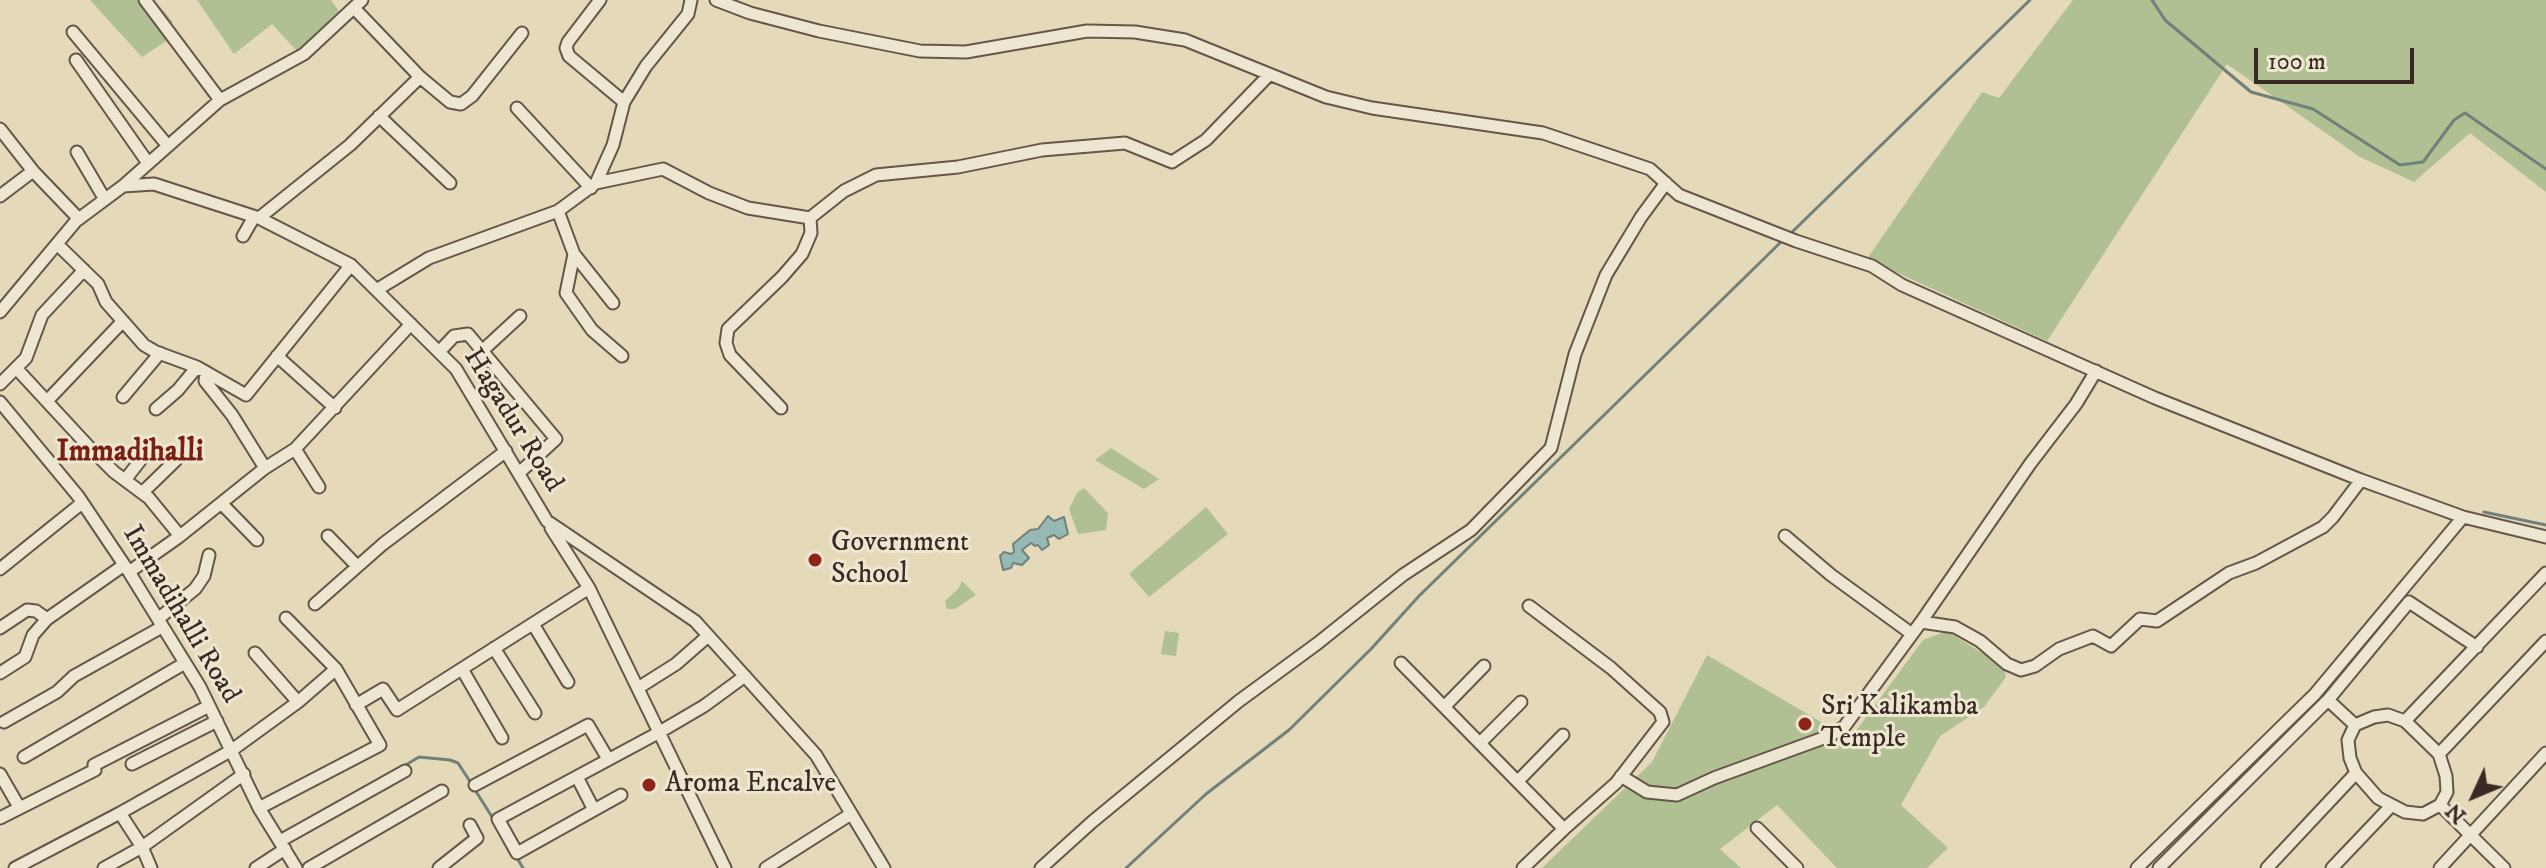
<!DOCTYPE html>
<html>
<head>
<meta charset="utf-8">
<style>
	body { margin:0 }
	#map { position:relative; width:2546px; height:868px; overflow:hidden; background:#e4d9b8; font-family:"IM FELL DW Pica",serif }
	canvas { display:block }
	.north { position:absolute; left:2434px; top:756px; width:80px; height:80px; -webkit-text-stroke:6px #ede6d1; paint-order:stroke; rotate:226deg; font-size:22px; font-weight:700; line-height:32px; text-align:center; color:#392b24 }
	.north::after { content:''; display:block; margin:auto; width:28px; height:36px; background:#392b24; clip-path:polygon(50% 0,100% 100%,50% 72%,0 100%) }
	.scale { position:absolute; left:2254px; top:48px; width:160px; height:36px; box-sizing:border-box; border:4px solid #392b24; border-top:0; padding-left:10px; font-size:24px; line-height:28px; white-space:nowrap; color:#392b24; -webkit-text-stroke:6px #ede6d1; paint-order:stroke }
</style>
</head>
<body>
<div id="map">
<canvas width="2546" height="868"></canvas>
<div class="north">N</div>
<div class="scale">100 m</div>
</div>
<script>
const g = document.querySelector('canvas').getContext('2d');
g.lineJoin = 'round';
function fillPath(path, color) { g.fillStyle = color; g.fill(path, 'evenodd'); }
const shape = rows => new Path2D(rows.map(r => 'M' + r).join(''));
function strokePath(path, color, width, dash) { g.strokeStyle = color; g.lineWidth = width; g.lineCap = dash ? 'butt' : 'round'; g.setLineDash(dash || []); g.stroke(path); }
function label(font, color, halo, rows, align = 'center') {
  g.font = font + ' "IM FELL DW Pica",serif'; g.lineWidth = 6; g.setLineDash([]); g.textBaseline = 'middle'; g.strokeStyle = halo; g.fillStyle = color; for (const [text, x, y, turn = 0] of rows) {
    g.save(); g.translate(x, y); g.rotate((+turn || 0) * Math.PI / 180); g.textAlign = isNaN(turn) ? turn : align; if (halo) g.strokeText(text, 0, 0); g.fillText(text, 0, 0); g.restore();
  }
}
fillPath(shape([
	[90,0,154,0,173,22,164,30,171,38,142,57],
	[197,0,331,0,339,11,297,51,272,24,234,54],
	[2073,0,2546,0,2546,192,2470,133,2414,182,2360,157,2227,64,2047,341,1867,259,1982,92,1999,98],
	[1111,448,1159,479,1144,489,1095,460],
	[1084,488,1108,513,1106,530,1078,534,1069,509,1077,493],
	[1206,507,1228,534,1149,597,1129,574],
	[962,581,976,595,955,609,947,609,945,601,958,589],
	[1165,631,1179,633,1176,656,1161,654],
	[1947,631,2003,666,2006,677,1984,707,1940,736,1901,805,1948,848,1927,868,1837,868,1777,805,1720,849,1741,868,1542,868,1652,762,1707,655,1850,739,1923,640]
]), '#b0c092');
const water = shape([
	[1048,516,1054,521,1064,517,1068,534,1059,539,1054,535,1047,538,1049,545,1042,550,1038,545,1035,546,1031,543,1022,550,1029,558,1022,565,1013,563,1011,568,1003,570,1000,556,1004,552,1011,554,1014,552,1013,544,1030,530,1038,529,1048,516]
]);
fillPath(water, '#96b9b4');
strokePath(water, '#71807a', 2);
strokePath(shape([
	[2152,0,2165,20,2251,92,2313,109,2400,165,2423,162,2454,120,2465,113,2546,169],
	[1788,236,2030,0],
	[2484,512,2546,525],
	[404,766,419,757,450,760,458,763,471,783],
	[475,790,494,820],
	[517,858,523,868],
	[1126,868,1206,794,1289,730,1371,649,1419,596,1782,241]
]), '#71807a', 3);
const minor = shape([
	[145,0,220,100],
	[600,0,568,42,566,48,569,56,624,102],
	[716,0,750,13,819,31,920,51,966,52,1087,31,1135,32,1185,40,1326,97,1372,108,1543,133,1650,169,1679,195,1796,241,1872,266,1902,285,2155,398,2361,480,2463,517,2546,537],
	[73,32,168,146],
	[76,60,148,163],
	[420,77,450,102,461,104,472,96,522,33],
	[517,108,591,188],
	[379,116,450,183],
	[0,129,33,171,79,219],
	[77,152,104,198],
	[596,183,663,169,709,193,748,208,810,218,844,191,876,175,958,167,1042,150,1125,143,1172,162,1206,140,1268,76],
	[124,185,220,100,304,54,362,0],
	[0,196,33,171],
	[558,211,574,254,566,293,592,330,622,356],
	[259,218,350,145,420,77,354,8],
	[243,236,254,217],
	[57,244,98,284,106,302,144,345,156,352,197,367,246,395,351,265],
	[574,254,613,303],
	[378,289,429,258,558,211,596,183,613,145,624,102,646,66,688,14,691,0],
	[0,312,76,221,123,186,154,184,259,218,351,265,456,369,547,521,695,621,816,755,884,868],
	[482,351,520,316],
	[439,352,454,336,468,334,556,439,519,473],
	[277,356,335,408],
	[16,368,90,448,114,472,149,498,180,536],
	[206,372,205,381,232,415,265,468],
	[0,384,26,358,42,315,84,270],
	[123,397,160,353],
	[47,401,123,321],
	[0,402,78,496,129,572,200,687,259,808,296,868],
	[781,408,730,355,726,343,728,329,782,277,802,254,811,233,810,218],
	[156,409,178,390,197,367],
	[295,449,319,487],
	[125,480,146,453],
	[142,493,176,460],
	[222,504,257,540],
	[551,528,589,588,725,868],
	[328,536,357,566],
	[1785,536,1831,575,1912,634],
	[0,569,82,503],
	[129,572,180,536,265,468,295,449,411,324],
	[315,604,383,544,506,451],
	[1529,606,1611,668,1660,712,1663,722,1616,783,1564,829],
	[286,618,336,669],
	[158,619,195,589,204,576,209,555],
	[1921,622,1955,627,1980,641,2007,664,2021,670,2035,666,2059,649,2093,636,2111,646,2140,619,2157,621,2229,573,2256,563,2323,527,2333,517,2361,480],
	[533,624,568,682],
	[0,628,27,610,36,611,47,619,124,565],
	[494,648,535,713],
	[255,653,298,702],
	[1401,663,1564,829,1523,868],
	[462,669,502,738],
	[0,673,25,657,33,635,47,619],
	[638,688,676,664,708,636],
	[2328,700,2409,602,2477,647],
	[356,705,383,689,397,710,589,588],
	[1445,706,1484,666],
	[2388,715,2405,721,2439,754,2446,776,2447,792,2440,805,2423,814,2405,812,2378,798,2356,773,2350,758,2348,740,2355,725,2374,717,2388,715],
	[2405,721,2546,573],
	[4,722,57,692,74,676,162,627],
	[1481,742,1521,702],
	[2439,754,2546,641],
	[24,757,185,663],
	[132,764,217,721],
	[0,774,19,807],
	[1621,776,1647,792,1677,795,1714,778,1829,736,1844,727,1921,622,2030,464,2076,404,2096,371],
	[577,777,594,810,517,853,498,819,658,733,704,706,745,676],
	[1519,780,1563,735],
	[475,785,588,725,608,759],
	[2440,805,2504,868],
	[594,810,621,795],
	[120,813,142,847,151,868],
	[0,818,95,770,94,765,209,706],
	[1757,828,1797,868],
	[280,841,405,771],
	[15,868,120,813,232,750,298,702,336,669,380,745,259,808],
	[104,868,142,847,244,774],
	[256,868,285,849],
	[309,868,442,791],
	[439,868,477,838,470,825],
	[766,868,851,814],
	[1041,868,1092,822,1239,701,1318,643,1403,575,1471,530,1551,448,1575,354,1606,275,1641,217,1666,183],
	[2137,868,2315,694,2463,517],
	[2159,868,2328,700,2355,725],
	[2267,868,2356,773],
	[2332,868,2390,807],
	[2440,868,2546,753]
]);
strokePath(minor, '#645649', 15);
strokePath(minor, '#ede6d1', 11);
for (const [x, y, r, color] of [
	[815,560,8,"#8f2418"],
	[1805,724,8,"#8f2418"],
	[649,785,8,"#8f2418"]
]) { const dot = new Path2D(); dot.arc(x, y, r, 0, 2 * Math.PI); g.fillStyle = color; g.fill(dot); strokePath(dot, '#ede6d1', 3); }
label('28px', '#392b24', '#ede6d1', [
	["Hagadur Road",512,421,58],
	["Immadihalli Road",180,615,59]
]);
label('28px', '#392b24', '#ede6d1', [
	["Government",831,544],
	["School",831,576],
	["Sri Kalikamba",1821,708],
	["Temple",1821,740],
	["Aroma Encalve",665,785]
], 'left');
label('bold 30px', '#7a1f14', '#ede6d1', [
	["Immadihalli",130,454]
]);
</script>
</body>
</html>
